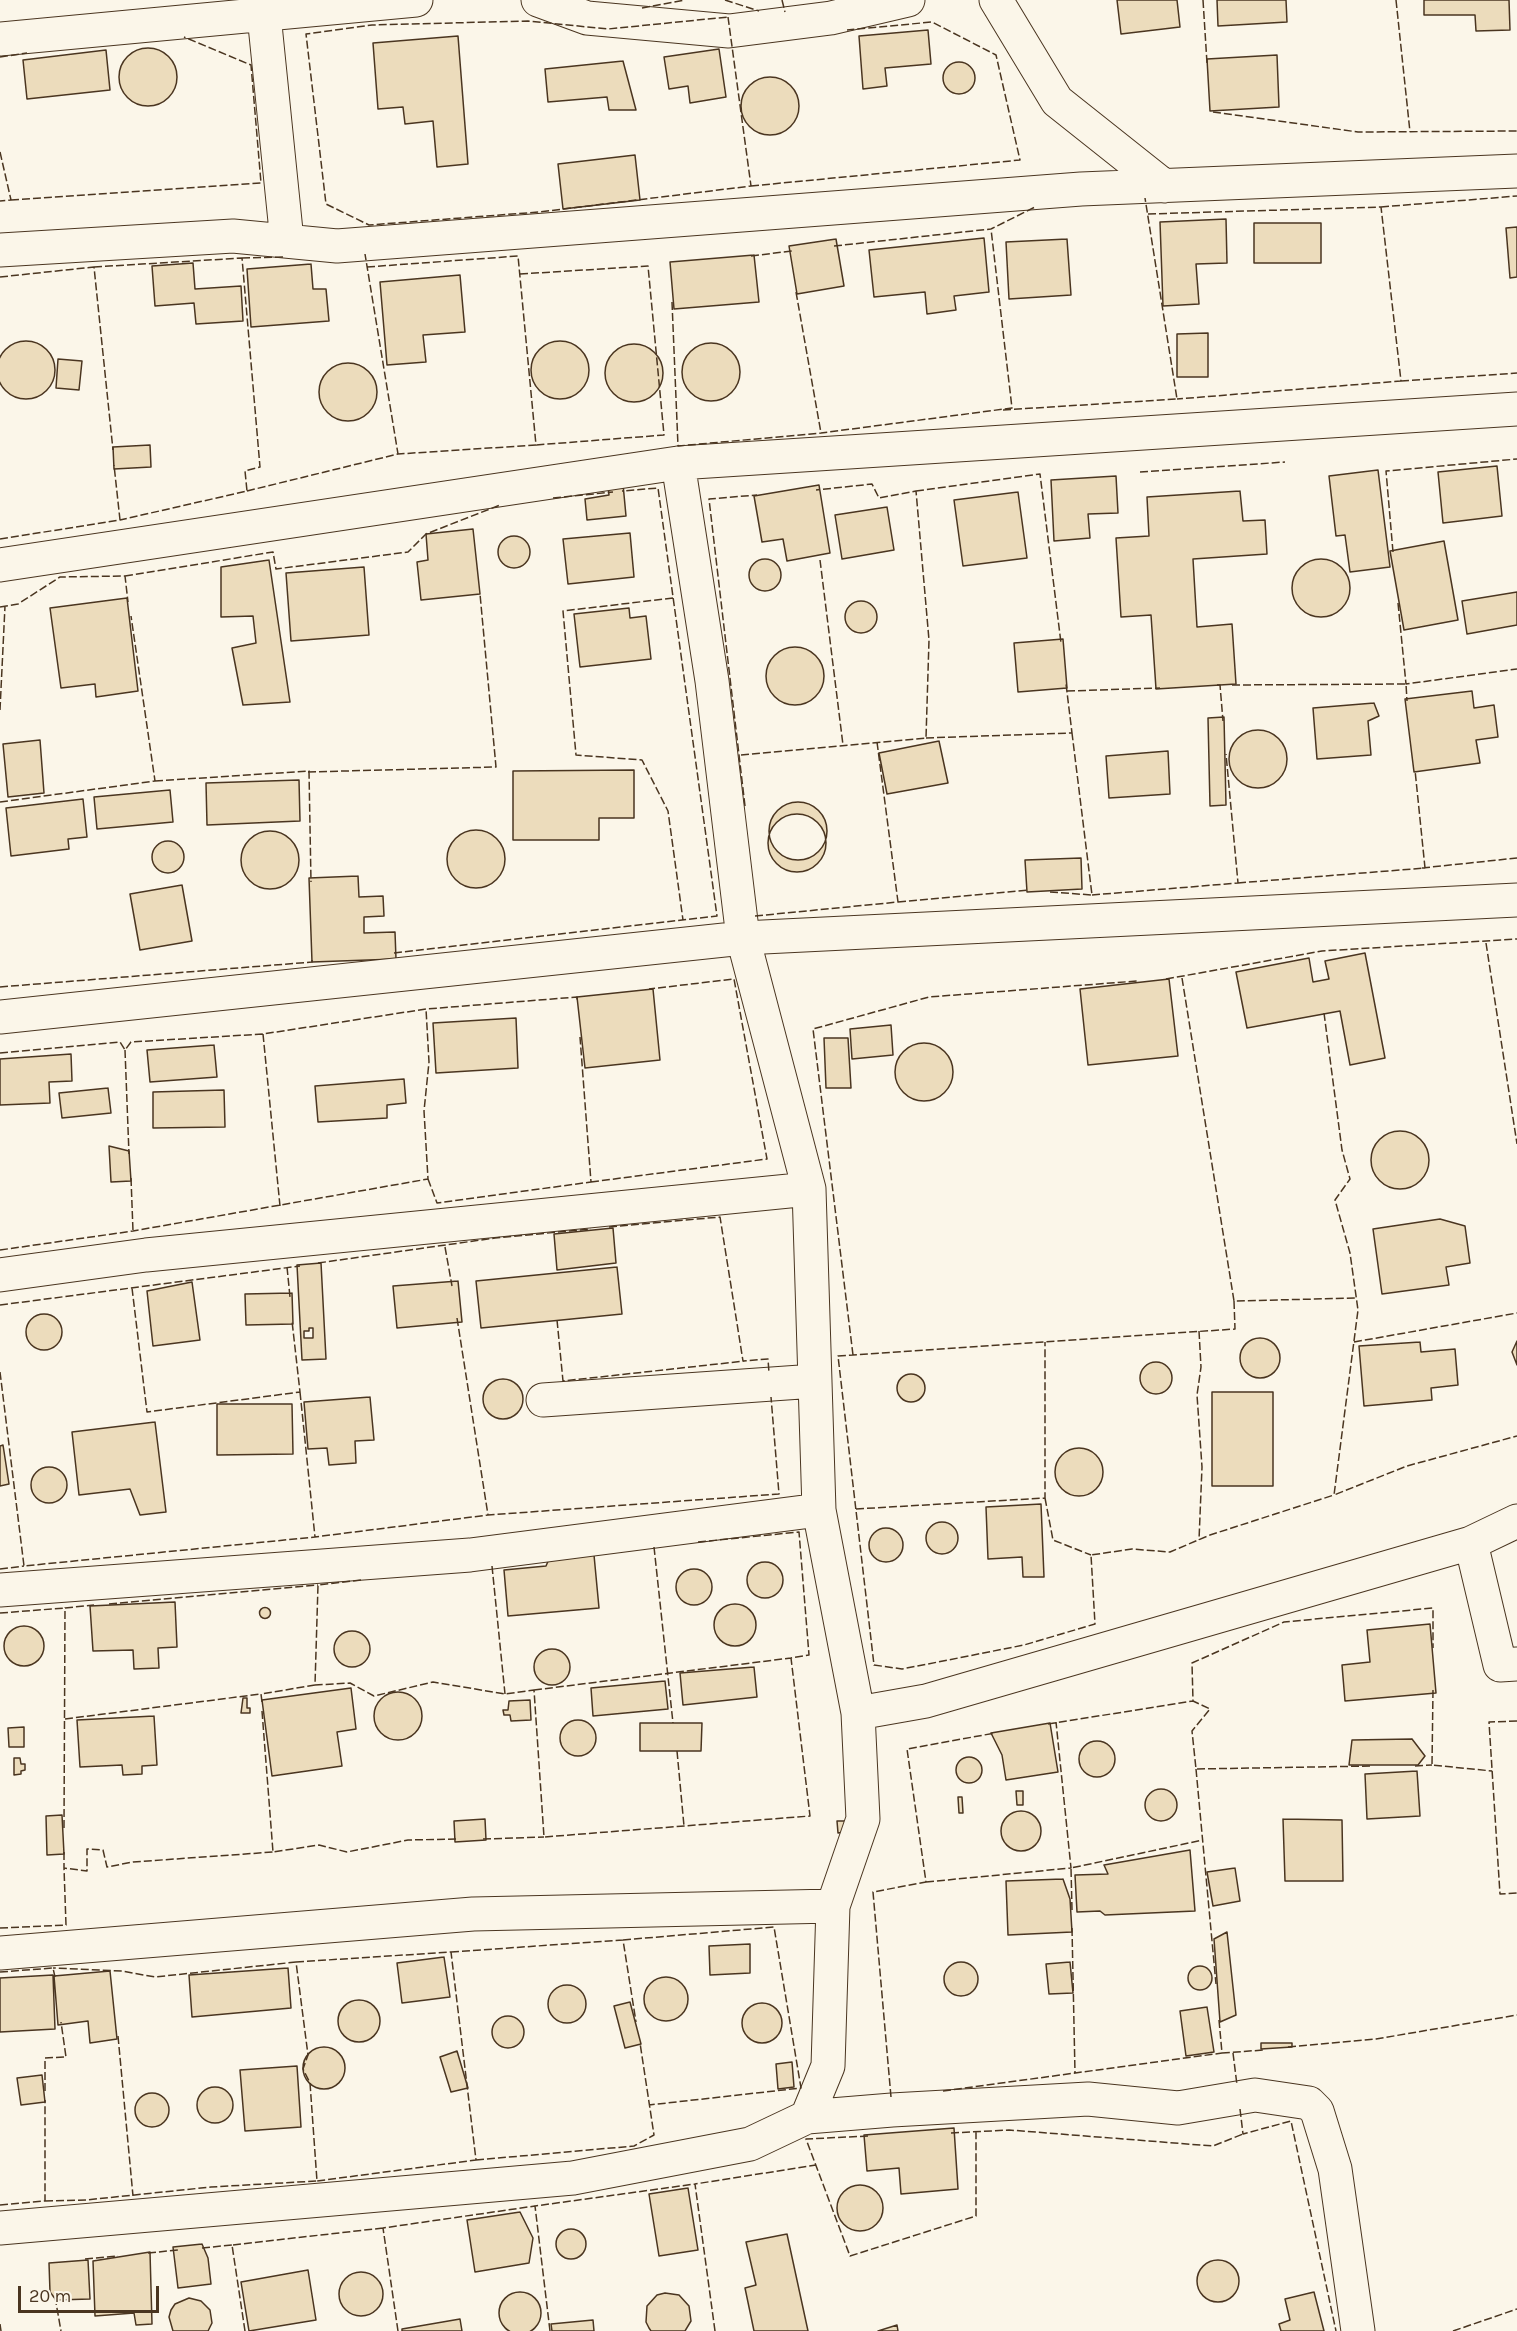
<!DOCTYPE html>
<html>
<head>
<meta charset="utf-8">
<style>
	body { margin:0 }
	#map { position:relative; width:1517px; height:2331px; overflow:hidden; background:#fbf6e9; font-family:Karla,sans-serif }
	canvas { display:block }
	.scale { position:absolute; left:18px; top:2286px; width:141px; height:27px; box-sizing:border-box; border:3px solid #4a3520; border-top:0; padding-left:8px; font-size:18px; line-height:21px; white-space:nowrap; color:#4a3520; -webkit-text-stroke:4px #fbf6e9; paint-order:stroke }
</style>
</head>
<body>
<div id="map">
<canvas width="1517" height="2331"></canvas>
<div class="scale">20 m</div>
</div>
<script>
const g = document.querySelector('canvas').getContext('2d');
g.lineJoin = 'round';
function fillPath(path, color) { g.fillStyle = color; g.fill(path, 'evenodd'); }
const shape = rows => new Path2D(rows.map(r => 'M' + r).join(''));
function strokePath(path, color, width, dash) { g.strokeStyle = color; g.lineWidth = width; g.lineCap = dash ? 'butt' : 'round'; g.setLineDash(dash || []); g.stroke(path); }
const building = shape([
	[1117,0,1177,0,1180,27,1121,34,1117,0],
	[1217,0,1286,0,1287,22,1218,26,1217,0],
	[1424,0,1509,0,1510,30,1476,31,1475,15,1424,15,1424,0],
	[928,30,931,64,885,68,887,86,863,89,859,36,928,30],
	[458,36,468,164,437,167,433,121,405,124,403,107,378,109,373,43,458,36],
	'119 77a29 29 0 1 1 58 0a29 29 0 1 1-58 0Z',
	[719,49,726,97,690,103,688,86,669,89,664,57,719,49],
	[106,50,110,90,27,99,23,60,106,50],
	[1277,55,1279,107,1210,111,1207,59,1277,55],
	[623,61,636,110,609,110,607,97,548,102,545,69,623,61],
	'943 78a16 16 0 1 1 32 0a16 16 0 1 1-32 0Z',
	'741 106a29 29 0 1 1 58 0a29 29 0 1 1-58 0Z',
	[635,155,640,200,563,209,558,164,635,155],
	[1226,219,1227,263,1196,264,1199,304,1163,306,1160,222,1226,219],
	[1254,223,1321,223,1321,263,1254,263,1254,223],
	[1517,227,1517,277,1510,278,1506,228,1517,227],
	[984,238,989,292,954,296,956,310,927,314,925,292,874,297,869,250,984,238],
	[836,239,844,286,797,294,789,246,836,239],
	[1067,239,1071,295,1009,299,1006,242,1067,239],
	[754,255,759,302,674,309,670,262,754,255],
	[193,263,195,289,241,286,243,321,196,324,194,303,155,306,152,266,193,263],
	[311,264,313,289,326,289,329,321,251,327,247,269,311,264],
	[460,275,465,332,423,335,426,362,387,365,380,282,460,275],
	[1208,333,1208,377,1177,377,1177,334,1208,333],
	'531 370a29 29 0 1 1 58 0a29 29 0 1 1-58 0Z',
	'-3 370a29 29 0 1 1 58 0a29 29 0 1 1-58 0Z',
	'682 372a29 29 0 1 1 58 0a29 29 0 1 1-58 0Z',
	'605 373a29 29 0 1 1 58 0a29 29 0 1 1-58 0Z',
	[58,359,82,361,79,390,56,388,58,359],
	'319 392a29 29 0 1 1 58 0a29 29 0 1 1-58 0Z',
	[150,445,151,467,114,469,113,447,150,445],
	[1497,466,1502,516,1443,523,1438,472,1497,466],
	[1378,470,1390,567,1350,572,1345,535,1336,536,1329,476,1378,470],
	[1116,476,1118,513,1088,514,1090,538,1054,541,1051,480,1116,476],
	[623,484,626,516,587,520,585,499,609,495,608,487,623,484],
	[819,485,830,553,787,561,783,539,762,542,754,496,819,485],
	[1240,491,1243,521,1265,520,1267,554,1193,559,1197,627,1232,624,1236,684,1156,689,1151,615,1121,617,1116,538,1149,536,1147,497,1240,491],
	[1018,492,1027,558,963,566,954,500,1018,492],
	[887,507,894,550,842,559,835,515,887,507],
	[473,529,480,594,421,600,417,562,428,560,426,534,473,529],
	[630,533,634,577,568,584,563,539,630,533],
	'498 552a16 16 0 1 1 32 0a16 16 0 1 1-32 0Z',
	[1444,541,1458,620,1404,630,1390,551,1444,541],
	'1292 588a29 29 0 1 1 58 0a29 29 0 1 1-58 0Z',
	'749 575a16 16 0 1 1 32 0a16 16 0 1 1-32 0Z',
	[269,560,290,702,243,705,232,648,256,643,253,616,221,617,221,567,269,560],
	[364,567,369,635,291,641,286,573,364,567],
	[1517,592,1517,625,1467,634,1462,601,1517,592],
	[127,598,138,691,96,697,95,684,61,688,50,608,127,598],
	'845 617a16 16 0 1 1 32 0a16 16 0 1 1-32 0Z',
	[629,608,630,618,646,616,651,659,580,667,574,614,629,608],
	[1063,639,1067,688,1018,692,1014,643,1063,639],
	'766 676a29 29 0 1 1 58 0a29 29 0 1 1-58 0Z',
	[1472,691,1474,708,1494,705,1498,737,1476,740,1480,763,1414,772,1405,699,1472,691],
	[1374,703,1379,716,1368,721,1371,755,1317,759,1313,708,1374,703],
	[1224,717,1226,805,1210,806,1208,718,1224,717],
	'1229 759a29 29 0 1 1 58 0a29 29 0 1 1-58 0Z',
	[40,740,44,793,8,797,3,744,40,740],
	[939,741,948,783,887,794,879,753,939,741],
	[1168,751,1170,794,1109,798,1106,756,1168,751],
	[634,770,634,818,599,818,599,840,513,840,513,771,634,770],
	[299,780,300,821,207,825,206,783,299,780],
	[170,790,173,822,97,829,94,797,170,790],
	[83,799,87,837,68,839,69,849,11,856,6,808,83,799],
	'769 831a29 29 0 1 1 58 0a29 29 0 1 1-58 0Z',
	'768 843a29 29 0 1 1 58 0a29 29 0 1 1-58 0Z',
	'447 859a29 29 0 1 1 58 0a29 29 0 1 1-58 0Z',
	'241 860a29 29 0 1 1 58 0a29 29 0 1 1-58 0Z',
	'152 857a16 16 0 1 1 32 0a16 16 0 1 1-32 0Z',
	[1081,858,1082,889,1027,892,1025,860,1081,858],
	[358,876,359,897,383,896,384,916,364,917,364,933,395,932,396,959,312,962,309,878,358,876],
	[182,885,192,941,140,950,130,894,182,885],
	[1365,953,1385,1058,1350,1065,1340,1011,1247,1028,1236,972,1309,958,1313,982,1329,979,1325,961,1365,953],
	[1169,979,1178,1056,1088,1065,1080,989,1169,979],
	[653,989,660,1060,585,1068,577,997,653,989],
	[516,1018,518,1068,436,1073,433,1023,516,1018],
	[891,1025,893,1055,852,1059,850,1029,891,1025],
	[824,1038,848,1038,851,1088,826,1088,824,1038],
	'895 1072a29 29 0 1 1 58 0a29 29 0 1 1-58 0Z',
	[214,1045,217,1077,150,1082,147,1050,214,1045],
	[71,1054,72,1081,49,1082,50,1103,0,1105,0,1059,71,1054],
	[404,1079,406,1103,387,1105,387,1118,318,1122,315,1086,404,1079],
	[108,1088,111,1113,62,1118,59,1093,108,1088],
	[224,1090,225,1127,153,1128,153,1092,224,1090],
	'1371 1160a29 29 0 1 1 58 0a29 29 0 1 1-58 0Z',
	[109,1146,129,1151,131,1181,111,1182,109,1146],
	[1440,1219,1465,1226,1470,1263,1446,1267,1449,1285,1382,1294,1373,1229,1440,1219],
	[613,1228,616,1263,557,1270,554,1234,613,1228],
	[321,1263,326,1359,302,1360,297,1265,321,1263],
	[617,1267,622,1314,481,1328,476,1281,617,1267],
	[458,1281,462,1322,397,1328,393,1286,458,1281],
	[192,1282,200,1340,153,1346,147,1291,192,1282],
	[292,1293,293,1324,246,1325,245,1294,292,1293],
	'26 1332a18 18 0 1 1 36 0a18 18 0 1 1-36 0Z',
	[309,1328,313,1328,313,1338,304,1338,304,1331,309,1331,309,1328],
	'1240 1358a20 20 0 1 1 40 0a20 20 0 1 1-40 0Z',
	[1517,1341,1517,1365,1512,1352,1517,1341],
	[1420,1342,1421,1352,1455,1349,1458,1385,1431,1388,1432,1400,1364,1406,1359,1346,1420,1342],
	'1140 1378a16 16 0 1 1 32 0a16 16 0 1 1-32 0Z',
	'897 1388a14 14 0 1 1 28 0a14 14 0 1 1-28 0Z',
	'483 1399a20 20 0 1 1 40 0a20 20 0 1 1-40 0Z',
	[1212,1392,1273,1392,1273,1486,1212,1486,1212,1392],
	[370,1397,374,1440,355,1441,356,1463,329,1465,327,1448,308,1449,304,1402,370,1397],
	[217,1404,292,1404,293,1454,217,1455,217,1404],
	[155,1422,166,1512,140,1515,130,1489,79,1495,72,1432,155,1422],
	[3,1445,9,1484,0,1486,0,1446,3,1445],
	'1055 1472a24 24 0 1 1 48 0a24 24 0 1 1-48 0Z',
	'31 1485a18 18 0 1 1 36 0a18 18 0 1 1-36 0Z',
	[1041,1504,1044,1577,1023,1577,1022,1557,988,1559,986,1507,1041,1504],
	'926 1538a16 16 0 1 1 32 0a16 16 0 1 1-32 0Z',
	'869 1545a17 17 0 1 1 34 0a17 17 0 1 1-34 0Z',
	[594,1555,599,1608,508,1616,504,1570,546,1566,549,1559,594,1555],
	'747 1580a18 18 0 1 1 36 0a18 18 0 1 1-36 0Z',
	'676 1587a18 18 0 1 1 36 0a18 18 0 1 1-36 0Z',
	[175,1602,177,1647,158,1648,159,1668,134,1669,133,1650,93,1651,90,1606,175,1602],
	'714 1625a21 21 0 1 1 42 0a21 21 0 1 1-42 0Z',
	'259.5 1613a5.5 5.5 0 1 1 11 0a5.5 5.5 0 1 1-11 0Z',
	[1430,1624,1436,1693,1345,1701,1342,1665,1370,1662,1367,1630,1430,1624],
	'4 1646a20 20 0 1 1 40 0a20 20 0 1 1-40 0Z',
	'334 1649a18 18 0 1 1 36 0a18 18 0 1 1-36 0Z',
	'534 1667a18 18 0 1 1 36 0a18 18 0 1 1-36 0Z',
	[754,1667,757,1697,683,1705,680,1673,754,1667],
	[665,1681,668,1709,593,1716,591,1688,665,1681],
	[351,1688,356,1729,337,1732,342,1766,272,1776,262,1700,351,1688],
	'374 1716a24 24 0 1 1 48 0a24 24 0 1 1-48 0Z',
	[243,1698,247,1698,247,1708,250,1708,250,1713,241,1713,243,1698],
	[530,1700,531,1720,511,1721,510,1715,504,1715,503,1710,508,1710,509,1701,530,1700],
	[154,1716,157,1765,142,1766,142,1774,123,1775,122,1765,80,1767,77,1720,154,1716],
	'560 1738a18 18 0 1 1 36 0a18 18 0 1 1-36 0Z',
	[640,1723,702,1723,701,1751,640,1751,640,1723],
	[1050,1723,1058,1772,1006,1780,1002,1755,991,1733,1050,1723],
	[24,1727,24,1747,9,1747,8,1728,24,1727],
	[1412,1739,1425,1756,1418,1765,1349,1765,1352,1740,1412,1739],
	'1079 1759a18 18 0 1 1 36 0a18 18 0 1 1-36 0Z',
	'956 1770a13 13 0 1 1 26 0a13 13 0 1 1-26 0Z',
	[14,1758,20,1758,21,1764,25,1764,25,1770,21,1771,21,1774,14,1775,14,1758],
	[1417,1771,1420,1816,1367,1819,1365,1774,1417,1771],
	'1145 1805a16 16 0 1 1 32 0a16 16 0 1 1-32 0Z',
	[1016,1791,1023,1791,1023,1805,1017,1805,1016,1791],
	[958,1797,962,1797,963,1813,959,1813,958,1797],
	'1001 1831a20 20 0 1 1 40 0a20 20 0 1 1-40 0Z',
	[62,1815,64,1854,47,1855,46,1816,62,1815],
	[485,1819,486,1840,455,1842,454,1821,485,1819],
	[1283,1819,1342,1820,1343,1881,1285,1881,1283,1819],
	[837,1821,845,1821,845,1832,838,1833,837,1821],
	[1190,1850,1195,1911,1105,1915,1100,1911,1077,1912,1075,1875,1108,1874,1104,1865,1190,1850],
	[1235,1868,1240,1901,1213,1906,1207,1872,1235,1868],
	[1063,1879,1070,1899,1072,1932,1008,1935,1006,1881,1063,1879],
	[1227,1932,1236,2015,1220,2022,1214,1939,1227,1932],
	[750,1944,750,1973,710,1975,709,1946,750,1944],
	[444,1957,450,1997,402,2003,397,1963,444,1957],
	'944 1979a17 17 0 1 1 34 0a17 17 0 1 1-34 0Z',
	[1070,1962,1073,1993,1049,1994,1046,1964,1070,1962],
	'1188 1978a12 12 0 1 1 24 0a12 12 0 1 1-24 0Z',
	[288,1968,291,2008,192,2017,189,1975,288,1968],
	[110,1971,117,2039,90,2043,88,2021,58,2025,54,1976,110,1971],
	[53,1975,55,2029,0,2032,0,1978,53,1975],
	'644 1999a22 22 0 1 1 44 0a22 22 0 1 1-44 0Z',
	'548 2004a19 19 0 1 1 38 0a19 19 0 1 1-38 0Z',
	'338 2021a21 21 0 1 1 42 0a21 21 0 1 1-42 0Z',
	[630,2002,641,2044,625,2048,614,2006,630,2002],
	'742 2023a20 20 0 1 1 40 0a20 20 0 1 1-40 0Z',
	[1207,2007,1214,2052,1186,2056,1180,2011,1207,2007],
	'492 2032a16 16 0 1 1 32 0a16 16 0 1 1-32 0Z',
	[1261,2043,1292,2043,1292,2047,1261,2049,1261,2043],
	'303 2068a21 21 0 1 1 42 0a21 21 0 1 1-42 0Z',
	[457,2051,468,2088,451,2092,440,2057,457,2051],
	[792,2062,794,2087,778,2089,776,2064,792,2062],
	[297,2066,301,2127,245,2131,240,2070,297,2066],
	[42,2075,45,2102,21,2105,17,2078,42,2075],
	'197 2105a18 18 0 1 1 36 0a18 18 0 1 1-36 0Z',
	'135 2110a17 17 0 1 1 34 0a17 17 0 1 1-34 0Z',
	[954,2128,958,2189,901,2194,899,2168,867,2171,864,2135,954,2128],
	'837 2208a23 23 0 1 1 46 0a23 23 0 1 1-46 0Z',
	[688,2188,698,2250,659,2256,649,2194,688,2188],
	[520,2212,533,2238,529,2263,475,2272,467,2220,520,2212],
	'556 2244a15 15 0 1 1 30 0a15 15 0 1 1-30 0Z',
	[787,2234,808,2331,754,2331,745,2288,756,2285,746,2242,787,2234],
	[202,2244,208,2258,211,2284,178,2288,173,2247,202,2244],
	[150,2252,152,2324,136,2325,134,2313,95,2316,93,2261,150,2252],
	'1197 2281a21 21 0 1 1 42 0a21 21 0 1 1-42 0Z',
	[88,2260,90,2299,56,2300,50,2292,49,2263,88,2260],
	[308,2270,316,2320,249,2331,241,2282,308,2270],
	'339 2294a22 22 0 1 1 44 0a22 22 0 1 1-44 0Z',
	[1314,2292,1324,2331,1281,2331,1279,2324,1290,2320,1285,2299,1314,2292],
	'499 2313a21 21 0 1 1 42 0a21 21 0 1 1-42 0Z',
	[665,2293,679,2295,689,2306,691,2321,685,2331,651,2331,649,2328,646,2322,647,2306,657,2295,665,2293],
	[189,2298,201,2301,210,2310,212,2323,208,2331,173,2331,169,2317,171,2310,175,2304,189,2298],
	[460,2319,462,2331,402,2331,402,2329,460,2319],
	[593,2320,594,2331,552,2331,551,2324,593,2320],
	[897,2325,898,2331,878,2331,897,2325]
]);
fillPath(building, '#ecdcbc');
strokePath(building, '#4a3520', 1.5);
const minor = shape([
	[538,0,587,18,729,31,831,18,908,0],
	[996,0,1057,101,1164,186],
	[264,15,287,241],
	[0,39,416,0],
	[0,250,233,236,337,246,1081,189,1517,171],
	[0,565,678,463,1517,409],
	[0,1017,743,938,1517,900],
	[0,1275,146,1255,809,1189],
	[543,1400,815,1381],
	[1471,1543,1500,1665,1517,1664],
	[0,1590,470,1555,819,1510],
	[858,1713,926,1701,1471,1543,1517,1521],
	[0,1953,473,1914,833,1906],
	[807,2117,892,2110,1088,2099,1178,2108,1255,2095,1309,2103,1317,2111,1335,2169,1358,2331],
	[0,2228,573,2178,750,2144,807,2117,828,2066,833,1906,863,1819,858,1713,819,1510,809,1189,743,938,712,681,678,463]
]);
strokePath(minor, '#4a3520', 35);
strokePath(minor, '#fbf6e9', 33);
strokePath(shape([
	[725,0,759,11],
	[782,0,785,12],
	[1203,0,1207,63],
	[1396,0,1410,132],
	[642,8,685,0],
	[728,17,751,186,539,212,369,225,326,204,306,34,372,25,528,21,608,29,728,17],
	[0,57,27,53],
	[1213,112,1358,132,1517,131],
	[0,152,11,200,0,201],
	[751,186,1020,160,996,55,932,22,847,30],
	[11,200,261,183,251,65,184,37],
	[1381,207,1517,196],
	[1148,214,1381,207,1401,381,1177,399],
	[834,246,991,229,1035,207],
	[751,256,792,251],
	[242,258,284,257],
	[94,267,242,258,260,467,245,471,247,491,120,520],
	[367,267,518,256,536,445,398,454],
	[520,274,648,266,664,435,536,445],
	[0,277,94,267,113,450],
	[796,292,821,433],
	[672,302,678,446,821,433,1012,408,991,229],
	[1401,381,1517,373],
	[1003,410,1177,399,1145,198],
	[1140,472,1285,462],
	[247,491,398,454,365,254],
	[916,491,1040,474,1061,643],
	[553,498,613,492],
	[0,539,120,520,114,465],
	[1393,552,1386,471,1517,459],
	[820,560,843,745],
	[125,576,273,552,276,569,408,552,426,534,500,505],
	[673,598,563,611,576,755,642,760,668,811,683,920],
	[1398,603,1406,684,1517,669],
	[0,607,18,604,60,577,125,576,128,602],
	[1217,685,1220,685,1223,721],
	[1232,685,1406,684,1407,701],
	[1067,691,1160,688],
	[0,710,5,606],
	[926,738,1072,733,1066,684],
	[741,755,926,738,929,640,916,491,879,498,872,484,816,490],
	[308,772,496,767,480,594],
	[155,781,309,771,311,882],
	[0,802,155,781,131,616],
	[745,806,709,499,757,495],
	[1422,868,1517,858],
	[1238,883,1425,868,1415,770],
	[1050,892,1092,895,1072,733],
	[1092,895,1238,883,1226,754],
	[898,902,1029,890],
	[755,916,898,902,877,742],
	[1486,943,1517,1144],
	[394,953,717,916,658,488,622,491],
	[1182,978,1234,1301,1357,1298],
	[1166,979,1322,951,1517,939],
	[0,987,312,962,312,960],
	[1324,1013,1342,1150,1350,1179,1335,1200,1350,1253,1358,1310,1334,1495,1407,1466,1517,1436],
	[263,1034,280,1206],
	[125,1050,129,1154],
	[0,1053,120,1042,125,1050,131,1042,263,1034,426,1009,577,997,577,1001],
	[131,1178,133,1231],
	[428,1179,437,1203,591,1182,580,1037],
	[591,1182,767,1159,734,979,649,989],
	[609,1227,720,1217,743,1361,768,1359,769,1373],
	[445,1247,452,1286],
	[0,1250,133,1231,428,1179,424,1111,429,1062,426,1009],
	[318,1263,495,1238,591,1229],
	[287,1267,290,1297],
	[132,1288,147,1412,300,1392,292,1321],
	[1234,1301,1235,1329,838,1356,874,1665,902,1669,938,1662,1024,1645,1095,1624,1091,1555,1132,1549,1170,1552,1210,1535,1334,1495],
	[0,1305,300,1266],
	[457,1318,488,1515,779,1494,771,1397],
	[557,1320,563,1381,745,1361],
	[1199,1331,1201,1367,1197,1395,1202,1467,1199,1540],
	[1354,1342,1517,1313],
	[853,1355,813,1029,929,997,1137,981],
	[0,1372,24,1566,315,1537,488,1515],
	[300,1392,315,1537],
	[1045,1498,1053,1540,1091,1555],
	[856,1509,1045,1498,1045,1342],
	[654,1547,673,1723],
	[492,1566,505,1694],
	[0,1569,24,1566],
	[361,1580,318,1585,315,1685,350,1683,374,1696,433,1682,505,1694,534,1690,544,1837,810,1816,791,1658,809,1655,799,1532,698,1542],
	[109,1604,318,1585],
	[0,1613,65,1608],
	[534,1690,791,1658],
	[1433,1690,1432,1765,1492,1771],
	[262,1702,261,1694,315,1685],
	[262,1711,273,1852,319,1845,347,1852,408,1840,456,1839],
	[65,1719,261,1694],
	[1517,1721,1489,1722,1500,1894,1517,1893],
	[1048,1724,1193,1701],
	[677,1751,684,1826],
	[1370,1766,1196,1769,1192,1731,1210,1709,1193,1701,1192,1663,1284,1622,1433,1608,1433,1648],
	[1415,1766,1432,1765],
	[1196,1769,1216,1984],
	[64,1828,65,1608,94,1605],
	[483,1839,544,1837],
	[64,1852,64,1868,87,1871,87,1849,103,1850,107,1867,133,1862,273,1852],
	[926,1882,1071,1868,1056,1722],
	[1072,1910,1071,1868,1203,1840],
	[0,1928,66,1925,64,1868],
	[1072,1928,1075,2073],
	[623,1940,774,1927,801,2088,649,2105],
	[451,1952,623,1940,636,2022],
	[296,1962,451,1952,476,2160,317,2181],
	[0,1972,53,1968,55,1977],
	[1219,2020,1222,2053,1264,2050],
	[118,2036,133,2196],
	[1288,2047,1376,2039,1517,2015],
	[1233,2053,1237,2085],
	[45,2091,45,2058,66,2057,61,2022],
	[943,2091,1222,2053],
	[891,2097,873,1892,926,1882,907,1749,995,1733],
	[1240,2109,1243,2134,1291,2121,1336,2331],
	[951,2133,1009,2130,1213,2146,1243,2134],
	[868,2136,806,2139,850,2256,976,2216,976,2131],
	[476,2160,634,2146,654,2135,640,2043],
	[45,2201,86,2200,211,2187,317,2181,310,2083,303,2069,308,2055,296,1962,155,1977,122,1971,53,1968],
	[0,2205,45,2201,45,2100],
	[202,2248,232,2245],
	[148,2253,178,2250],
	[85,2259,118,2256],
	[55,2297,61,2331],
	[0,2324,1,2331],
	[245,2331,232,2245,383,2228],
	[398,2331,383,2228,535,2206],
	[550,2331,535,2206,695,2184],
	[715,2331,695,2184,816,2165],
	[1453,2331,1517,2309]
]), '#4a3520', 1.5, [8, 3]);
</script>
</body>
</html>
